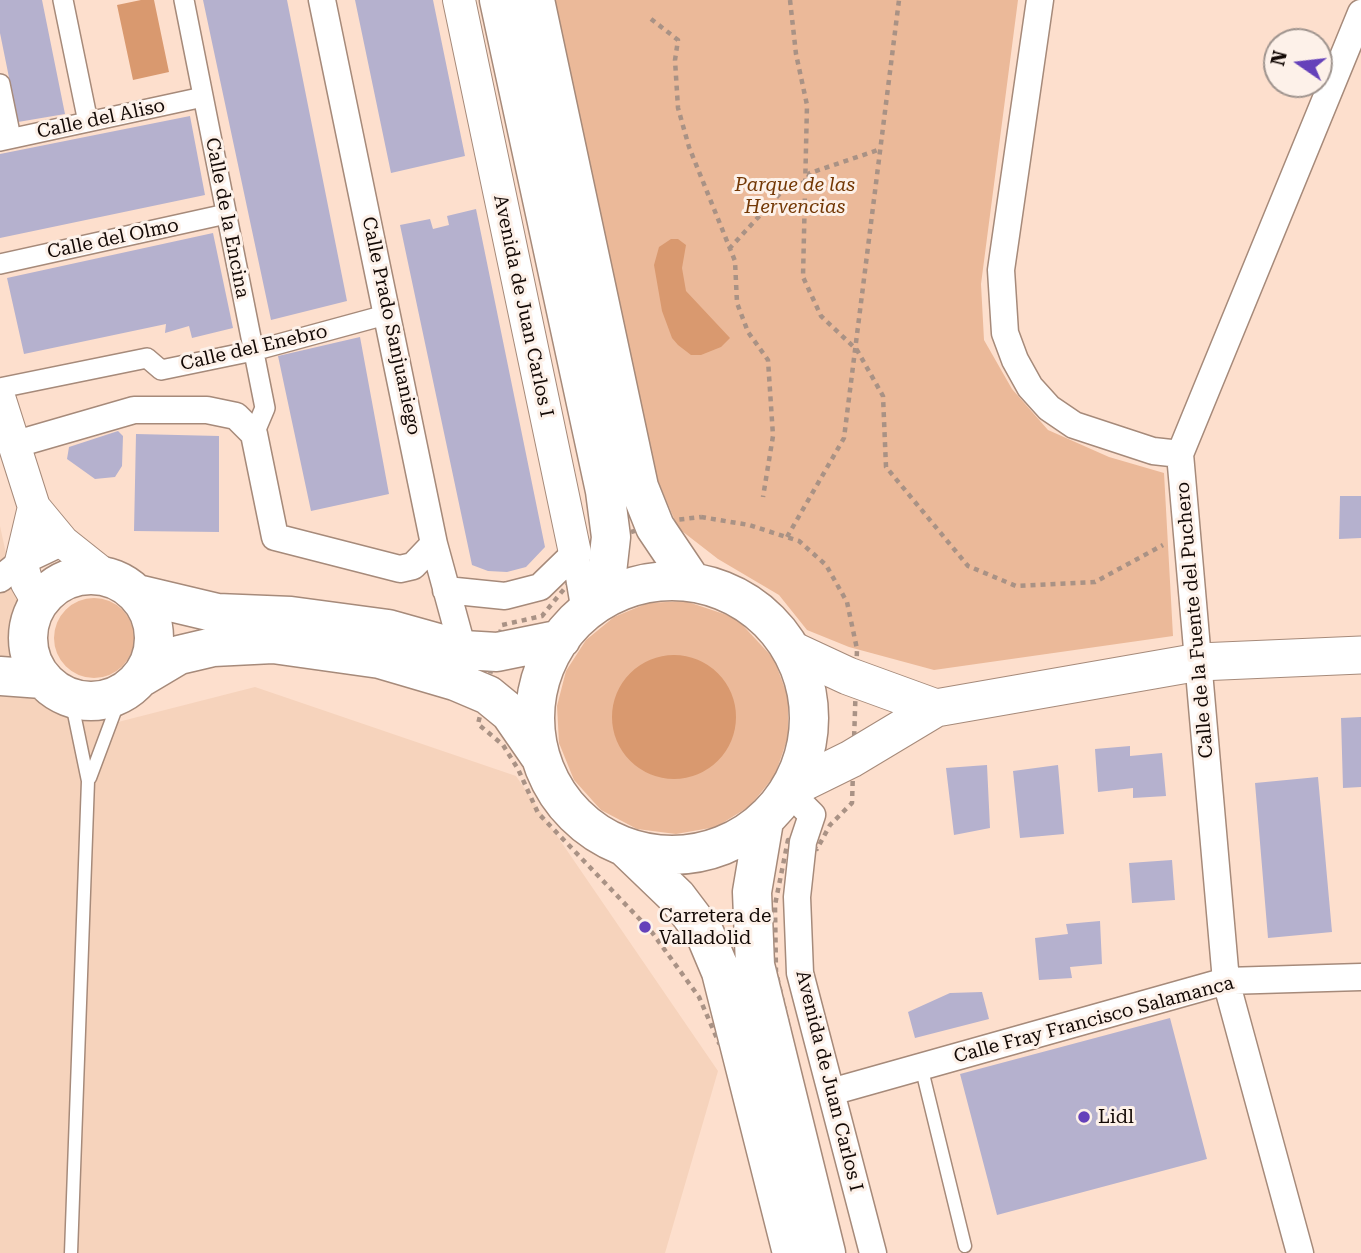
<!DOCTYPE html>
<html>
<head>
<meta charset="utf-8">
<style>
	body { margin:0 }
	#map { position:relative; width:1361px; height:1253px; overflow:hidden; background:#fddfcd; font-family:"Roboto Serif",serif }
	canvas { display:block }
	.north { position:absolute; left:1263px; top:28px; width:70px; height:70px; box-sizing:border-box; background:#fdf1e9; border:2px solid #9f948e; border-radius:50%; rotate:284deg; font-size:19px; font-weight:700; line-height:28px; text-align:center; color:#130905 }
	.north::after { content:''; display:block; margin:auto; width:24px; height:32px; background:#6541ba; clip-path:polygon(50% 0,100% 100%,50% 72%,0 100%) }
</style>
</head>
<body>
<div id="map">
<canvas width="1361" height="1253"></canvas>
<div class="north">N</div>
</div>
<script>
const g = document.querySelector('canvas').getContext('2d');
g.lineJoin = 'round';
function fillPath(path, color) { g.fillStyle = color; g.fill(path, 'evenodd'); }
const shape = rows => new Path2D(rows.map(r => 'M' + r).join(''));
function strokePath(path, color, width, dash) { g.strokeStyle = color; g.lineWidth = width; g.lineCap = dash ? 'butt' : 'round'; g.setLineDash(dash || []); g.stroke(path); }
function label(font, color, halo, rows, align = 'center') {
  g.font = font + ' "Roboto Serif",serif'; g.lineWidth = 6; g.setLineDash([]); g.textBaseline = 'middle'; g.strokeStyle = halo; g.fillStyle = color; for (const [text, x, y, turn = 0] of rows) {
    g.save(); g.translate(x, y); g.rotate((+turn || 0) * Math.PI / 180); g.textAlign = isNaN(turn) ? turn : align; if (halo) g.strokeText(text, 0, 0); g.fillText(text, 0, 0); g.restore();
  }
}
fillPath(shape([
	[0,526,10,572,48,698,118,722,255,687,516,776,718,1071,665,1253,0,1253]
]), '#f6d3bc');
fillPath(shape([
	[555,0,1018,0,981,284,984,340,1012,389,1048,430,1109,457,1164,473,1173,636,934,670,849,647,807,630,779,595,718,559,678,528,655,474],
	'54 638a40 40 0 1 1 80 0a40 40 0 1 1-80 0Z',
	[685,601,736,618,774,659,788,697,788,737,775,775,750,806,716,827,676,834,637,829,601,810,574,780,559,743,557,706,566,671,586,640,614,617,648,603]
]), '#ebb999');
fillPath(shape([
	[141,0,154,0,169,72,133,80,117,5],
	[671,239,678,239,686,245,682,268,686,291,730,338,721,347,701,355,691,355,678,345,672,338,662,311,654,265,659,247],
	'612 717a62 62 0 1 1 124 0a62 62 0 1 1-124 0Z'
]), '#d9996f');
fillPath(shape([
	[0,0,42,0,65,114,18,122,0,33],
	[203,0,287,0,347,301,271,320],
	[355,0,433,0,465,156,391,173],
	[190,116,205,195,0,238,0,154],
	[476,209,545,547,526,567,507,572,488,571,472,565,400,225,430,219,433,229,449,225,447,216],
	[213,233,233,328,192,338,189,326,165,333,166,324,24,354,7,278],
	[360,337,389,494,311,511,278,356],
	[118,431,123,436,122,466,115,477,95,479,67,459,69,447],
	[136,434,219,436,219,532,134,531],
	[1340,496,1361,496,1361,538,1339,539],
	[1361,717,1361,787,1343,788,1341,718],
	[1130,746,1130,756,1162,753,1166,796,1133,798,1133,788,1098,792,1095,749],
	[987,765,990,828,954,835,946,768],
	[1058,765,1064,834,1020,838,1013,771],
	[1318,777,1332,932,1268,938,1255,783],
	[1172,860,1175,900,1132,903,1129,863],
	[1100,921,1102,964,1070,967,1072,978,1039,980,1035,938,1068,934,1066,924],
	[982,992,989,1019,915,1038,908,1012,950,993],
	[1170,1018,1207,1159,997,1215,960,1074]
]), '#b5b1ce');
const service = shape([
	[90,778,121,695],
	[921,1066,965,1246],
	[71,1253,88,781,71,699]
]);
const pedestrian = shape([
	[63,0,88,122],
	[184,0,265,408,254,434],
	[0,84,11,138],
	[0,141,203,97],
	[0,264,226,214],
	[0,388,147,358,161,370,253,351,389,314]
]);
const minor = shape([
	[322,0,434,544,463,650],
	[1040,0,1001,270,1005,333,1015,360,1030,387,1049,408,1074,425,1153,451,1180,454],
	[13,445,134,410,207,410,236,416,254,434,275,537,400,569,413,566,434,544],
	[575,553,585,612],
	[0,579,21,562,63,542],
	[446,590,505,596,540,587,575,553],
	[789,792,812,815,803,842,797,897,800,973,873,1253],
	[831,1092,1226,981,1361,977],
	[1300,1253,1226,981,1180,454,1361,13]
]);
const tertiary = shape([
	[459,0,575,553],
	[0,400,34,507,63,542,107,577],
	[34,507,21,562,27,583,38,602]
]);
const secondary = shape([
	[792,650,848,676,936,708],
	[790,789,851,759,936,708,1199,662,1361,655]
]);
const trunk = shape([
	[499,0,605,491,611,537,604,599],
	[535,0,639,487,655,527,692,582],
	'28 638a63 63 0 1 1 126 0a63 63 0 1 1-126 0Z',
	'535 718a137 137 0 1 1 274 0a137 137 0 1 1-274 0Z',
	[137,594,217,613,291,616,388,629,463,650,497,652,561,639],
	[0,676,42,679],
	[142,677,179,655,213,647,273,644,380,659,455,681,488,695,510,713,539,755],
	[764,821,752,892,755,965,826,1253],
	[626,848,677,897,705,934,721,972,792,1253]
]);
strokePath(service, '#a68a7a', 15);
strokePath(pedestrian, '#a68a7a', 22);
strokePath(minor, '#a68a7a', 29);
strokePath(tertiary, '#a68a7a', 34);
strokePath(secondary, '#a68a7a', 39);
strokePath(trunk, '#a68a7a', 41);
strokePath(shape([
	[790,0,796,54,807,105,803,277,821,316,857,350,883,396,886,467,968,566,1016,586,1095,582,1163,545],
	[651,19,678,40,675,60,678,108,689,147,735,261,737,303,748,332,768,360,773,436,763,497],
	[729,249,786,187,806,182,810,173,881,149],
	[701,517,749,525,799,541,826,565,847,602,857,649,852,803,830,825,817,849,803,842,788,840,775,905,776,972,789,1028,719,1043,699,997,651,931,538,813,518,769,503,745,478,724,502,625,542,616,578,572,594,542,675,520,701,517],
	[787,537,844,438,899,0]
]), '#a99285', 4.5, [5, 5]);
strokePath(service, '#fff', 12);
strokePath(pedestrian, '#fff', 19);
strokePath(minor, '#fff', 26);
strokePath(tertiary, '#fff', 32);
strokePath(secondary, '#fff', 37);
strokePath(trunk, '#fff', 38);
for (const [x, y, r, color] of [
	[645,927,7,"#6541ba"],
	[1084,1117,7,"#6541ba"]
]) { const dot = new Path2D(); dot.arc(x, y, r, 0, 2 * Math.PI); g.fillStyle = color; g.fill(dot); strokePath(dot, '#fdf1e9', 2.5); }
label('19px', '#130905', '#fdf1e9', [
	["Calle del Aliso",101,119,-12],
	["Calle de la Encina",227,218,79],
	["Calle del Olmo",113,239,-12],
	["Avenida de Juan Carlos I",523,306,78],
	["Calle Prado Sanjuaniego",391,326,78],
	["Calle del Enebro",254,348,-13],
	["Calle de la Fuente del Puchero",1195,620,-95],
	["Calle Fray Francisco Salamanca",1094,1020,-15],
	["Avenida de Juan Carlos I",829,1081,76]
]);
label('italic 19px', '#733805', '#fdf1e9', [
	["Parque de las",795,185],
	["Hervencias",795,207]
]);
label('19px', '#130905', '#fdf1e9', [
	["Carretera de",659,916],
	["Valladolid",659,938],
	["Lidl",1098,1117]
], 'left');
</script>
</body>
</html>
